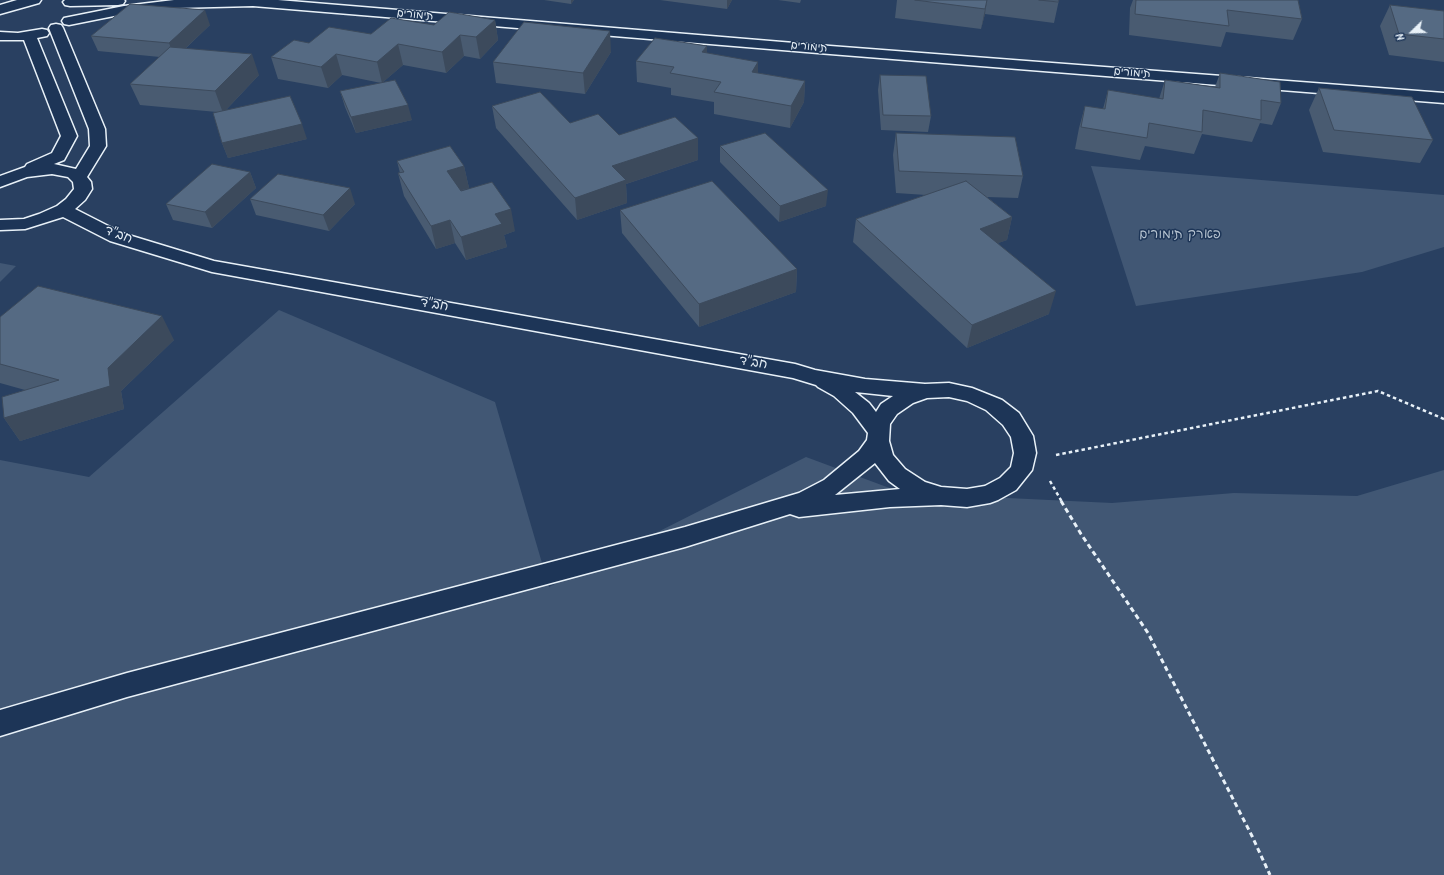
<!DOCTYPE html>
<html>
<head>
<meta charset="utf-8">
<style>
	body { margin:0 }
	#map { position:relative; width:1444px; height:875px; overflow:hidden; background:#294061; font-family:Kalam,sans-serif }
	canvas { display:block }
	.north { position:absolute; left:1392px; top:12px; width:40px; height:40px; -webkit-text-stroke:3px #1d3557; paint-order:stroke; rotate:247deg; font-size:11px; font-weight:700; line-height:16px; text-align:center; color:#e8f1f8 }
	.north::after { content:''; display:block; margin:auto; width:14px; height:18px; background:#e8f1f8; clip-path:polygon(50% 0,100% 100%,50% 72%,0 100%) }
</style>
</head>
<body>
<div id="map">
<canvas width="1444" height="875"></canvas>
<div class="north">N</div>
</div>
<script>
const g = document.querySelector('canvas').getContext('2d');
g.lineJoin = 'round';
function fillPath(path, color) { g.fillStyle = color; g.fill(path, 'evenodd'); }
const shape = rows => new Path2D(rows.map(r => 'M' + r).join(''));
function strokePath(path, color, width, dash) { g.strokeStyle = color; g.lineWidth = width; g.lineCap = dash ? 'butt' : 'round'; g.setLineDash(dash || []); g.stroke(path); }
function label(font, color, halo, rows, align = 'center') {
  g.font = font + ' Kalam,"Playpen Sans Hebrew",sans-serif'; g.lineWidth = 3; g.setLineDash([]); g.textBaseline = 'middle'; g.strokeStyle = halo; g.fillStyle = color; for (const [text, x, y, turn = 0] of rows) {
    g.save(); g.translate(x, y); g.rotate((+turn || 0) * Math.PI / 180); g.textAlign = isNaN(turn) ? turn : align; if (halo) g.strokeText(text, 0, 0); g.fillText(text, 0, 0); g.restore();
  }
}
fillPath(shape([
	[1091,166,1444,195,1444,247,1362,272,1136,306],
	[0,263,16,266,0,282],
	[279,310,495,402,549,587,806,457,903,493,1112,503,1234,493,1357,496,1444,470,1444,875,0,875,0,460,89,477]
]), '#415774');
const street = shape([
	[17,0,41,0,39,3,0,14,0,5,17,0],
	[65,0,124,0,125,1,123,4,118,5,70,6,65,5,63,2,65,0],
	[174,0,278,0,830,46,1444,93,1444,103,830,54,253,6,175,8,124,14,69,25,64,24,62,21,64,18,124,6,174,0],
	[56,24,61,25,63,28,105,129,106,146,87,177,91,182,92,189,85,200,75,209,122,233,214,261,795,364,815,370,865,379,925,384,949,383,972,388,1002,400,1019,413,1033,436,1036,453,1032,470,1016,490,998,500,990,503,967,507,941,505,890,507,799,517,790,514,685,547,127,697,0,736,0,710,127,673,685,527,799,493,824,480,859,451,867,440,868,433,853,413,834,396,818,387,816,385,793,378,212,272,110,241,63,217,25,229,0,230,0,220,24,219,39,214,57,206,66,199,74,189,73,182,68,177,52,174,27,177,0,187,0,176,25,167,27,164,52,153,61,136,24,40,0,40,0,32,18,33,42,29,47,30,49,33,47,36,37,38,77,136,64,160,54,164,76,169,90,146,89,129,49,28,51,25,56,24],
	[855,392,865,393,893,396,881,404,876,412,869,403,855,392],
	[949,397,967,401,986,410,1003,425,1011,437,1014,453,1011,467,1000,478,985,486,967,489,941,487,925,482,905,469,893,455,889,441,890,424,897,414,913,403,927,398,949,397],
	[875,463,889,481,900,489,835,495,875,463]
]);
strokePath(street, '#e8f1f8', 3);
strokePath(shape([
	[1056,455,1378,391,1444,419],
	[1050,481,1062,502]
]), '#e8f1f8', 2.5, [3.5, 3]);
strokePath(shape([
	[1061,501,1081,534,1148,633,1252,836,1270,875]
]), '#e8f1f8', 3, [5, 3.5]);
fillPath(street, '#1d3557');
fillPath(shape([
	[544,0,574,0,571,4],
	[660,0,732,0,727,9],
	[778,0,801,0,800,3],
	[897,0,1059,0,1054,23,985,14,981,29,895,18],
	[1133,0,1298,0,1302,19,1293,40,1226,32,1221,47,1129,35,1130,8],
	[1390,5,1444,11,1444,62,1389,55,1380,26],
	[495,20,498,40,480,59,464,56,446,73,403,65,383,82,412,120,356,133,345,107,340,91,381,83,342,75,328,88,278,79,271,57,309,43,371,34,434,25],
	[210,25,186,48,259,75,226,110,307,139,228,158,222,143,217,112,140,105,130,84,160,57,98,51,91,36],
	[707,46,707,53,758,73,805,81,804,102,790,128,714,114,714,102,671,95,671,88,637,82,636,61],
	[611,52,585,94,496,83,493,62],
	[1220,73,1281,103,1272,125,1260,123,1252,142,1202,134,1194,154,1145,146,1140,160,1075,149,1079,128,1085,106,1103,109,1108,90,1159,99,1165,80,1215,87],
	[880,75,931,116,928,132,881,130,878,90],
	[1319,88,1433,140,1420,163,1323,152,1309,110],
	[492,106,619,135,698,160,626,184,627,203,577,220,496,128],
	[896,133,1023,176,1018,198,987,197,1012,217,1007,240,998,243,1049,314,967,348,853,242,856,219,926,195,896,193,893,155],
	[720,146,826,206,779,222,720,162],
	[397,161,464,166,469,188,461,191,515,231,504,235,507,247,466,260,455,243,436,249,404,196,398,173,400,173],
	[250,172,256,188,212,228,173,220,166,204],
	[250,199,355,204,329,231,256,215],
	[620,210,797,269,796,292,699,327,622,233],
	[0,317,174,340,121,391,124,409,20,441,4,418,25,390,0,383]
]), '#495b71');
fillPath(shape([
	[571,0,574,0,571,4],
	[727,0,732,0,727,9],
	[987,0,985,14,981,29,985,9],
	[205,10,210,25,175,58,169,43],
	[495,20,498,40,480,59,476,37],
	[610,31,611,52,585,94,583,73],
	[460,35,464,56,446,73,442,52],
	[398,44,403,65,382,83,377,62],
	[707,46,707,67,702,52],
	[252,54,259,75,223,113,215,91],
	[336,54,342,75,328,88,321,67],
	[758,62,758,83,752,72],
	[805,81,804,102,790,128,791,106],
	[408,105,412,120,356,133,351,117],
	[302,124,307,139,228,158,222,143],
	[698,138,698,160,626,184,627,203,577,220,575,198,612,166],
	[464,166,469,188,452,193,447,171],
	[250,172,256,188,212,228,205,212],
	[350,188,355,204,329,231,323,215],
	[828,190,826,206,779,222,780,206],
	[511,209,515,231,504,235,507,247,466,260,461,237,495,214],
	[1012,217,1007,240,975,251,980,229],
	[450,220,455,243,436,249,431,226],
	[797,269,796,292,699,327,699,304],
	[1056,291,1049,314,967,348,972,325],
	[162,316,174,340,121,391,124,409,20,441,4,418,108,368]
]), '#3c4a5c');
const building = shape([
	[915,0,987,0,985,9,915,0],
	[1039,0,1059,0,1058,2,1039,0],
	[1136,0,1298,0,1302,19,1227,10,1229,26,1135,14,1136,0],
	[130,4,205,10,169,43,91,36,130,4],
	[1390,5,1444,11,1444,39,1399,34,1390,5],
	[449,12,495,20,476,37,460,35,442,52,398,44,377,62,336,54,321,67,271,57,294,40,309,43,329,27,371,34,391,18,434,25,449,12],
	[524,22,610,31,583,73,493,62,524,22],
	[655,38,707,46,702,52,758,62,752,72,805,81,791,106,714,92,721,82,670,73,674,67,636,61,655,38],
	[170,47,252,54,215,91,130,84,170,47],
	[1220,73,1280,82,1281,103,1261,100,1261,120,1203,110,1202,132,1149,123,1147,138,1081,127,1085,106,1105,109,1108,90,1163,99,1165,80,1220,88,1220,73],
	[880,75,926,76,931,116,883,115,880,75],
	[395,80,408,105,351,117,340,91,395,80],
	[1319,88,1412,97,1433,140,1334,130,1319,88],
	[540,92,570,123,598,114,619,135,675,117,698,138,612,166,626,180,575,198,492,106,540,92],
	[290,96,302,124,222,143,213,113,290,96],
	[765,133,828,190,780,206,720,146,765,133],
	[896,133,1015,137,1023,176,899,171,896,133],
	[450,146,464,166,447,171,461,191,492,182,511,209,495,214,502,224,461,237,450,220,431,226,398,173,404,172,397,161,450,146],
	[212,164,250,172,205,212,166,204,212,164],
	[278,174,350,188,323,215,250,199,278,174],
	[712,181,797,269,699,304,620,210,712,181],
	[966,181,1012,217,980,229,1056,291,972,325,856,219,966,181],
	[38,286,162,316,108,368,110,386,4,418,2,397,59,380,0,364,0,317,38,286]
]);
fillPath(building, '#556a83');
strokePath(building, '#3c4a5c', 1);
label('11px', '#e8f1f8', '#1d3557', [
	["תימורים",415,16,5],
	["תימורים",809,48,5],
	["תימורים",1132,74,4]
]);
label('13px', '#e8f1f8', '#1d3557', [
	["חב\"ד",118,236,21],
	["חב\"ד",434,306,10],
	["חב\"ד",753,364,10]
]);
label('13px', '#b6c3d0', '#1d3557', [
	["פארק תימורים",1180,236]
]);
</script>
</body>
</html>
